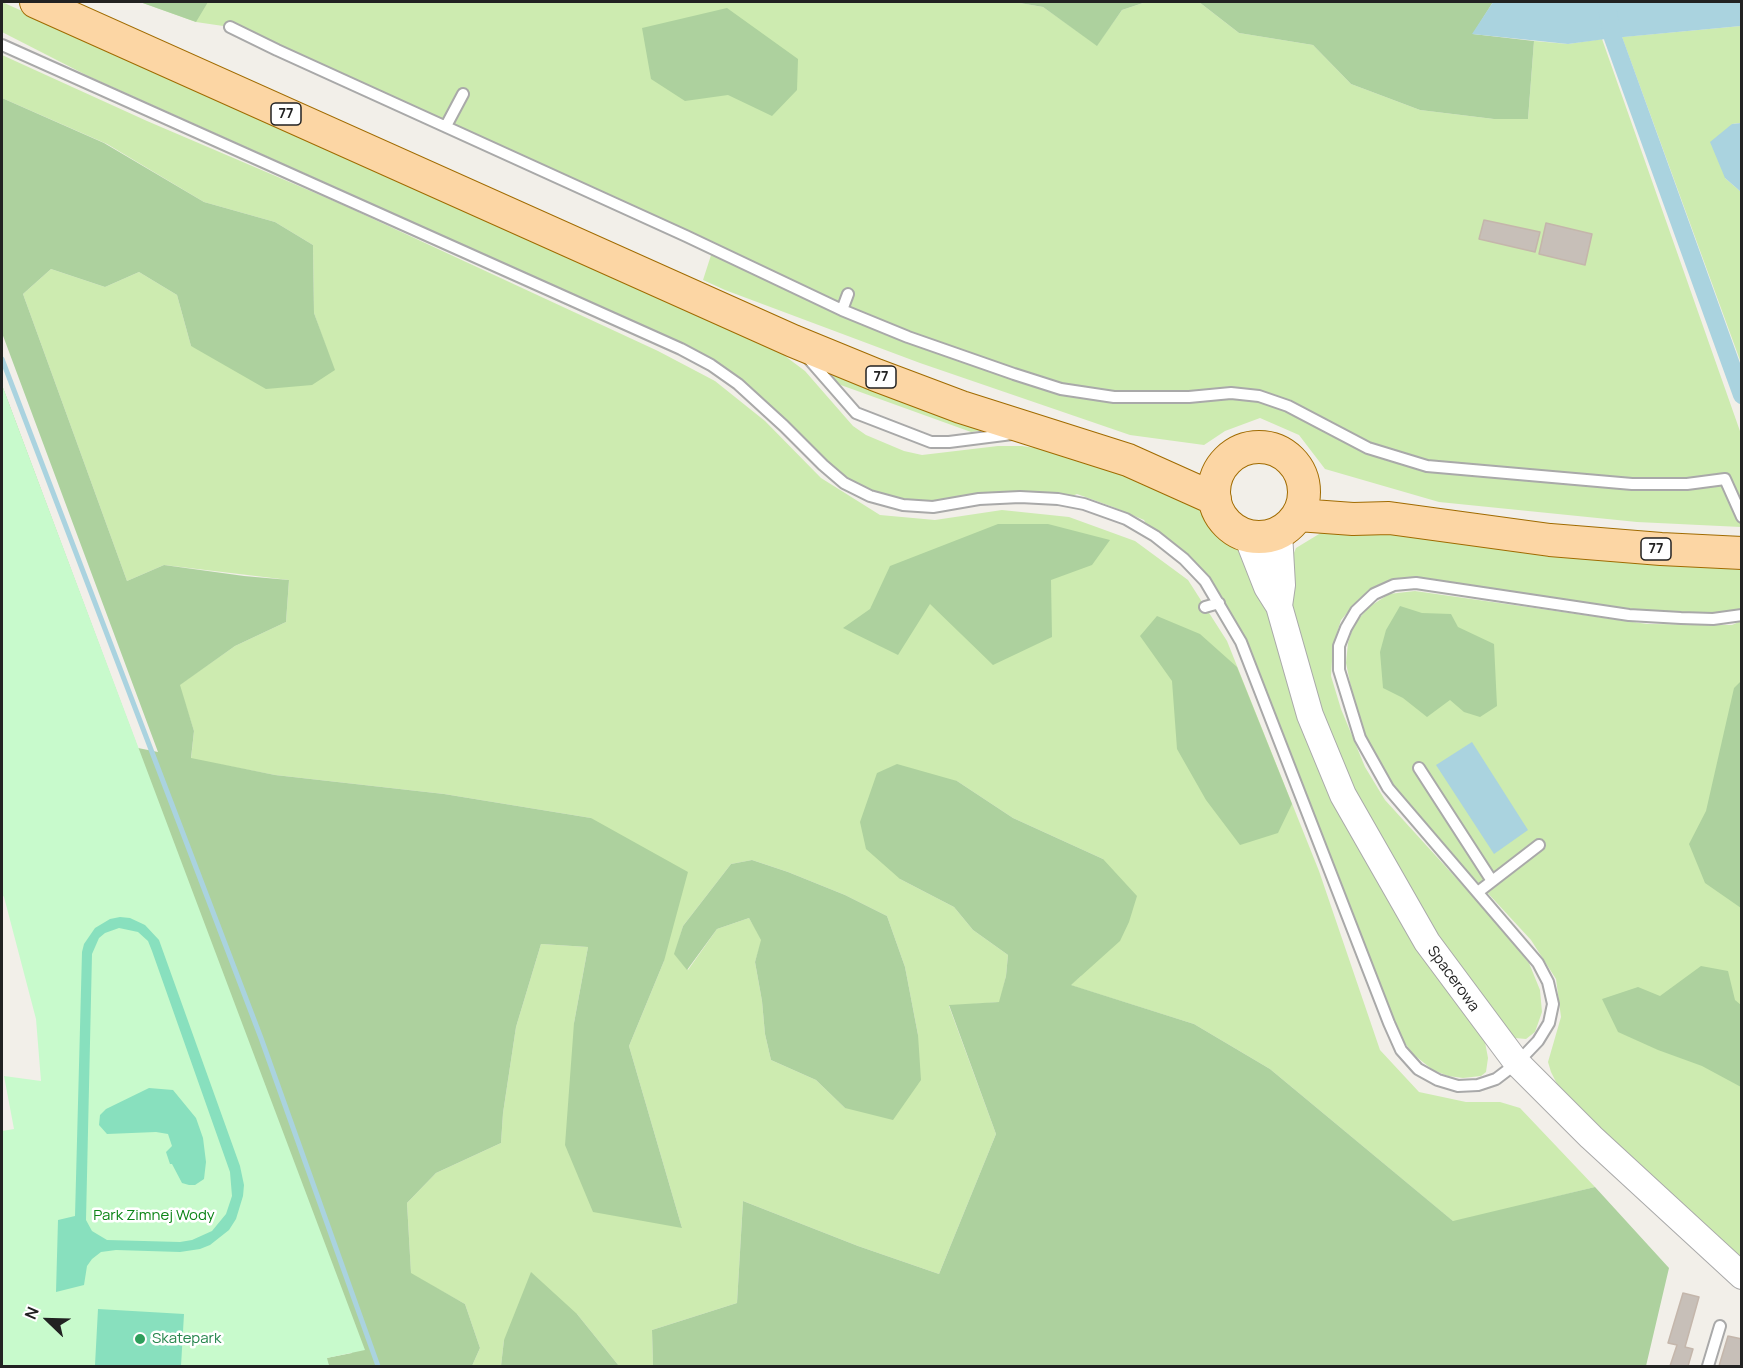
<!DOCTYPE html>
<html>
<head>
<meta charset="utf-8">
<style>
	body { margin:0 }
	#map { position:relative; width:1743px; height:1368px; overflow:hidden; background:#f2efe9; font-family:Manrope,sans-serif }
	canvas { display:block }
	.frame { position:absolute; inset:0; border:3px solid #222; pointer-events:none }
	.north { position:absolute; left:18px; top:1290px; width:60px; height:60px; -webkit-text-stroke:4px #fff; paint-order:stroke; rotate:293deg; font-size:16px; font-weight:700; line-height:24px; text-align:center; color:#222 }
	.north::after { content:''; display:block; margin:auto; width:21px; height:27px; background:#222; clip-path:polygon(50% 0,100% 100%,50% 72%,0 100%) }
</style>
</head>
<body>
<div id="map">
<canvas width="1743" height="1368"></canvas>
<div class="frame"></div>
<div class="north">N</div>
</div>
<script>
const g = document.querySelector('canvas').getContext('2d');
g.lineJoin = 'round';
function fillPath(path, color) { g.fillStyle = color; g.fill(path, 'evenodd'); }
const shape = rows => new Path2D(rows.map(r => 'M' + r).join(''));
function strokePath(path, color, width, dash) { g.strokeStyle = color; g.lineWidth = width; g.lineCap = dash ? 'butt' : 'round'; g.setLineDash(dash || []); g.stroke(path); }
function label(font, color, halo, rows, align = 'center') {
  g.font = font + ' Manrope,sans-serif'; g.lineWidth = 5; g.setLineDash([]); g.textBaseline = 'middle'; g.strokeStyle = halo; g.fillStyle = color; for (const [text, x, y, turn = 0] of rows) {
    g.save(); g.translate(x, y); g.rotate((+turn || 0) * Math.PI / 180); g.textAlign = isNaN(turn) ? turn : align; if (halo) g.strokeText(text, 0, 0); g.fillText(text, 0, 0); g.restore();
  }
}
fillPath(shape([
	[2,2,773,347,805,371,853,426,866,435,904,451,922,455,998,446,1022,446,1048,450,1158,482,1199,504,1217,526,1245,552,1255,572,1305,733,1350,831,1403,926,1485,1042,1488,1058,1486,1072,1481,1076,1463,1078,1448,1076,1433,1070,1414,1055,1401,1038,1236,623,1217,590,1200,567,1173,545,1148,528,1144,520,1113,507,1077,494,1072,496,1037,494,944,503,914,502,882,495,863,487,842,475,744,383,686,345,88,76,2,32],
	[140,2,1014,2,1043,7,1097,45,1122,10,1146,2,1199,2,1239,33,1313,45,1351,84,1420,110,1494,119,1528,119,1534,41,1568,44,1602,39,1741,434,1741,527,1637,522,1439,502,1325,469,1299,435,1260,418,1225,431,1204,445,1130,435,920,363,725,290,703,280,713,249,230,27,196,22],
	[1741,26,1741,123,1732,124,1725,178,1741,192,1741,363,1622,37],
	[2,55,147,121,341,204,658,351,715,381,765,421,821,478,880,515,935,520,1002,510,1069,517,1135,541,1188,580,1227,641,1319,871,1380,1050,1419,1092,1466,1102,1500,1102,1520,1108,1595,1187,1454,1222,1270,1069,1194,1024,1070,985,1081,976,1103,859,1013,818,957,781,900,879,954,907,973,930,1008,955,1006,976,1000,1002,949,1006,996,1134,939,1274,858,1246,743,1201,737,1303,652,1330,653,1366,619,1366,577,1314,504,1340,501,1366,472,1366,480,1348,465,1304,411,1274,407,1203,436,1173,501,1143,503,1113,516,1027,541,944,588,947,574,1023,682,1228,629,1046,664,961,591,818,444,794,275,775,191,759,194,731,179,685,235,646,286,622,289,580,164,565,127,581,23,294,51,269,105,287,139,272,177,295,191,346,334,370,314,313,313,245,275,222,204,202,107,144,2,98],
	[752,860,788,872,845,895,887,916,905,967,918,1035,845,1108,816,1080,771,1060,765,1034,762,1001,755,962,762,940,749,918,717,929,688,970,675,954,683,926,731,864],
	[827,368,991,429,971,432,838,384],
	[1355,526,1547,553,1741,570,1741,609,1733,612,1679,614,1646,612,1413,577,1384,582,1359,599,1341,620,1333,646,1331,676,1341,709,1365,767,1385,800,1487,912,1529,963,1540,990,1542,1012,1535,1032,1526,1039,1515,1038,1499,1028,1445,952,1370,827,1325,726,1288,591,1291,560,1296,548,1324,531],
	[1415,591,1647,624,1732,625,1741,621,1741,1262,1561,1092,1551,1072,1548,1062,1561,1017,1556,979,1531,940,1424,824,1393,785,1368,742,1352,692,1346,663,1348,643,1354,624,1369,607,1389,594]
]), '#cdebb0');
fillPath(shape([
	[140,2,208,2,196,22],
	[1014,2,1146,2,1122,10,1097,46,1043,7],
	[1199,2,1493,2,1473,34,1534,41,1528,119,1494,119,1420,110,1351,84,1313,45,1239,33],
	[727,8,798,59,797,90,772,116,728,95,685,101,651,79,642,28],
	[2,98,104,143,204,202,275,222,313,245,314,313,335,370,312,385,266,389,191,346,177,295,139,272,105,287,51,269,23,294,127,581,164,565,244,576,289,580,286,622,235,646,180,685,194,731,191,758,275,775,444,794,591,818,688,872,664,961,629,1046,682,1228,593,1212,565,1145,574,1023,588,947,541,944,516,1027,503,1113,501,1143,436,1173,407,1203,411,1273,465,1304,480,1348,472,1366,329,1366,326,1358,352,1353,2,466,2,385,138,748,158,752,2,333],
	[998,524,1048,524,1110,540,1092,565,1051,580,1052,637,993,665,930,604,898,655,843,628,870,609,890,566],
	[1400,606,1422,613,1451,614,1458,627,1494,644,1497,706,1480,717,1464,712,1450,700,1427,717,1403,698,1383,688,1380,652,1386,630],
	[1157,616,1200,634,1237,667,1292,804,1278,833,1240,845,1206,800,1177,749,1172,681,1140,636],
	[1741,681,1741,908,1705,883,1689,844,1706,811,1734,688],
	[897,764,957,781,1013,818,1103,859,1137,896,1129,922,1120,941,1071,985,1194,1024,1270,1069,1453,1221,1595,1187,1669,1268,1646,1366,653,1366,652,1330,737,1303,743,1201,858,1246,939,1274,996,1134,949,1005,999,1002,1006,976,1008,955,973,930,954,907,900,879,866,849,860,822,877,773],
	[752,860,788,872,845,895,887,916,905,967,918,1035,921,1080,893,1120,845,1108,816,1080,771,1060,765,1034,762,1001,755,962,761,940,749,918,717,929,687,970,674,954,683,926,731,864],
	[1701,966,1728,971,1735,1000,1741,1005,1741,1087,1702,1066,1658,1050,1618,1032,1602,999,1638,987,1660,996],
	[531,1272,577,1314,619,1366,501,1366,504,1340]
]), '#add19e');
fillPath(shape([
	[2,385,365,1350,327,1358,329,1366,2,1366,2,1131,14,1129,4,1076,41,1081,36,1019,4,897,2,894]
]), '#c8facc');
fillPath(shape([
	[120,917,130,918,145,925,159,940,240,1166,244,1185,243,1196,236,1219,229,1230,210,1245,200,1249,180,1252,116,1250,101,1252,92,1259,87,1266,84,1285,56,1292,58,1220,75,1216,82,952,84,944,95,928,110,919],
	[119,928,138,932,148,941,152,951,230,1172,232,1196,226,1214,212,1231,192,1240,180,1242,107,1240,92,1231,86,1220,92,954,99,938,105,933],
	[149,1088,173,1090,196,1118,203,1138,206,1162,204,1179,195,1185,189,1185,182,1183,172,1164,170,1164,166,1152,172,1146,168,1134,156,1132,107,1134,99,1125,100,1115,106,1109],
	[98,1309,184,1314,181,1366,95,1365]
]), '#88e0be');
fillPath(shape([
	[1493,2,1741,2,1741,26,1613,38,1568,44,1472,34],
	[1741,123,1742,123,1741,192,1725,178,1710,142,1732,124],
	[1472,742,1528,830,1494,854,1436,765]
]), '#aad3df');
strokePath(shape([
	[2,359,261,1038,378,1366]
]), '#aad3df', 5);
strokePath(shape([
	[1606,2,1613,38,1742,395]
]), '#aad3df', 18);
const building = shape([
	[1484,220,1540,232,1535,252,1479,239,1484,220],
	[1546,223,1592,234,1585,265,1539,254,1546,223],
	[1683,1293,1699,1297,1685,1347,1693,1349,1688,1366,1670,1366,1677,1345,1668,1343,1683,1293],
	[1728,1336,1742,1339,1742,1366,1719,1366,1728,1336]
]);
fillPath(building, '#c7bfb8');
strokePath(building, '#c4b6ab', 1.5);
const service = shape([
	[230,27,277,50,686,236,842,310,908,337,1014,374,1061,389,1114,397,1189,397,1231,393,1259,396,1288,406,1368,448,1427,466,1632,484,1687,484,1725,479,1742,517],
	[2,45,681,349,711,365,738,384,784,426,823,465,844,483,870,496,903,505,933,507,979,499,1020,497,1058,499,1084,504,1126,519,1155,536,1184,559,1205,581,1241,642,1389,1023,1401,1050,1418,1069,1438,1080,1458,1086,1478,1085,1496,1079,1517,1063,1538,1041,1549,1023,1553,1004,1548,982,1538,963,1388,788,1360,738,1339,670,1339,646,1346,628,1356,611,1374,594,1394,585,1416,583,1629,615,1681,618,1713,619,1742,615],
	[446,126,463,94],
	[842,310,848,294],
	[807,357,856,413,931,442,949,442,1012,434],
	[1205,607,1219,603],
	[1419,768,1492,881],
	[1478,892,1539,845],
	[1708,1366,1720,1326]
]);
const tertiary = shape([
	[1247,536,1267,587,1279,606,1310,715,1343,795,1427,942,1517,1063,1591,1137,1742,1276],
	[1279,606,1282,585,1279,533]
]);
const primary = shape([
	[36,2,793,341,876,375,961,407,1128,460,1215,499],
	'1214 492a45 45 0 1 1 90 0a45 45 0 1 1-90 0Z',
	[1298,515,1353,519,1389,518,1550,540,1661,549,1742,553]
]);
strokePath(service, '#a9a9a9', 14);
strokePath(tertiary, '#a9a9a9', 28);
strokePath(primary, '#a06b00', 34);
strokePath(service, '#fff', 10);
strokePath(tertiary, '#fff', 26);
strokePath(primary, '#fcd6a4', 32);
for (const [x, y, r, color] of [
	[140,1339,6,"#2e9e5b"]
]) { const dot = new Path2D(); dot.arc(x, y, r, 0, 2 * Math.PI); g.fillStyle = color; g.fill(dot); strokePath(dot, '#fff', 2); }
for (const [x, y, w] of [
	[286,114,30],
	[881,377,30],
	[1656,549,30]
]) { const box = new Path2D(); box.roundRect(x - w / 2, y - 11, w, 22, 4.5); g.fillStyle = '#fff'; g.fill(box); strokePath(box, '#222', 1.5); }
label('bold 14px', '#222', null, [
	["77",286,114],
	["77",881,377],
	["77",1656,549]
]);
label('15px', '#222', '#fff', [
	["Spacerowa",1453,979,54]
]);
label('15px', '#0c8416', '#fff', [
	["Park Zimnej Wody",154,1216]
]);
label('15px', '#27864d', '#fff', [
	["Skatepark",152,1339]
], 'left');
</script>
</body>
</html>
